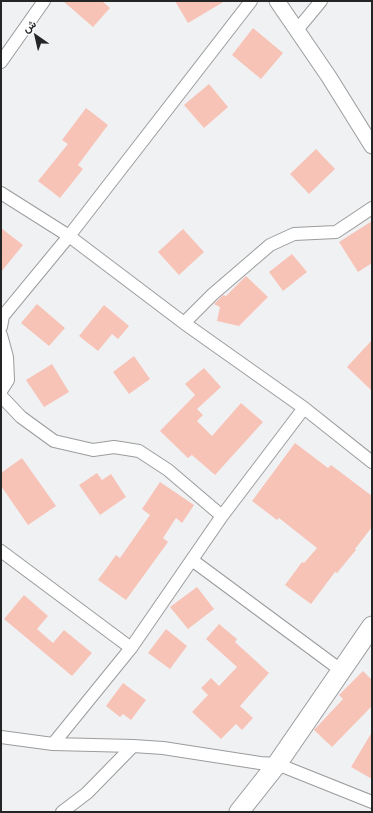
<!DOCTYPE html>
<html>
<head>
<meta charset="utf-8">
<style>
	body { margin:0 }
	#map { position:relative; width:373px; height:813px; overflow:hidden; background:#f0f1f3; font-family:Jost,Vazirmatn,sans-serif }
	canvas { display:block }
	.frame { position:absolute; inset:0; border:2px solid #242525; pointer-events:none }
	.north { position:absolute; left:16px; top:16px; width:40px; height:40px; -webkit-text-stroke:3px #fefeff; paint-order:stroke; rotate:326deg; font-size:11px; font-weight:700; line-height:16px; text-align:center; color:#242525 }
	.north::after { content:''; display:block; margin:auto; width:14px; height:18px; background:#242525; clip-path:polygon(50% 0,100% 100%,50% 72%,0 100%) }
</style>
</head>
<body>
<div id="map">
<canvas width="373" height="813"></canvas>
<div class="frame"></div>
<div class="north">ش</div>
</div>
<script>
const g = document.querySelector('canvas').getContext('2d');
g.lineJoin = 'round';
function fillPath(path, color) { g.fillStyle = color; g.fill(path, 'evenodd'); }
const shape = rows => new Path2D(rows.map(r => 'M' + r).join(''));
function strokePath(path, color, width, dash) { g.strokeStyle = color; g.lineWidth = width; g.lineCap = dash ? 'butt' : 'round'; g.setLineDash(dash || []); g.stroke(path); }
fillPath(shape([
	[63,1,102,1,110,8,93,27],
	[175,1,225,1,188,23],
	[253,28,283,53,261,79,232,55],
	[209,84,228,107,204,128,184,105],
	[86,108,108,125,78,165,83,169,60,198,38,181,68,144,62,140],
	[316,149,335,169,309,194,290,174],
	[372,221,372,263,358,272,339,242],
	[1,228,23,245,1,272],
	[183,229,204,252,179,275,158,252],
	[292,254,307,272,283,291,269,272],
	[246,276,268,297,239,326,217,321,220,307,214,304,223,295,226,296],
	[37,304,65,328,49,346,21,323],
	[104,305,129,326,118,339,112,334,98,351,79,336],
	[372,340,372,391,347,367],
	[134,356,150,379,129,394,113,372],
	[52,364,69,392,44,407,26,380],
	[204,368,221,387,197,409,203,415,197,421,212,436,241,403,263,422,215,475,192,455,188,458,160,431,195,395,185,384],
	[295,443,328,468,331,465,372,496,372,527,355,549,356,550,337,573,335,572,311,604,285,585,302,562,304,563,317,548,279,518,277,520,252,501],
	[22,458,56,506,28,525,1,486,1,473],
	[97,473,102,480,111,474,126,497,100,515,79,485],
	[160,482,194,505,182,523,176,518,163,538,168,542,126,600,98,580,116,555,120,558,150,515,142,509],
	[197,587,214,609,188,629,170,607],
	[24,595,48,616,37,629,53,643,64,630,92,653,72,676,4,619],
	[219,624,237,639,235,642,269,673,240,706,253,718,242,730,236,724,221,739,192,712,208,695,201,688,211,678,219,686,237,667,206,639],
	[166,629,187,646,170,669,148,653],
	[363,671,372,680,372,706,332,747,314,730,343,699,339,695],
	[123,683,146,700,131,720,123,714,120,717,106,706],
	[372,732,372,779,351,767]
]), '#f8c3b7');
const minor = shape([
	[297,30,321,1],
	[1,62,44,1],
	[1,193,69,236,184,323,304,408,372,462],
	[184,323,213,294,270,245,294,234,336,232,372,208],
	[1,327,3,316,69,236,251,1],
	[1,335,7,357,8,380,1,391],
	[1,396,21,417,54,441,93,450,114,447,139,451,168,470,222,516],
	[1,551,131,648],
	[192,560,342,671],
	[1,737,53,744,133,746,163,748,260,763,277,764,372,802],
	[53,744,131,648,222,516,304,408],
	[62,812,87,793,133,746]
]);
const tertiary = shape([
	[277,1,329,77,372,146]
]);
const primary = shape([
	[239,812,277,764,372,626]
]);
strokePath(minor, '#9b9c9d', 14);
strokePath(tertiary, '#9b9c9d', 17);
strokePath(primary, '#9b9c9d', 21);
strokePath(minor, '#fff', 12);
strokePath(tertiary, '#fff', 15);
strokePath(primary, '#fff', 19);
</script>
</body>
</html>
